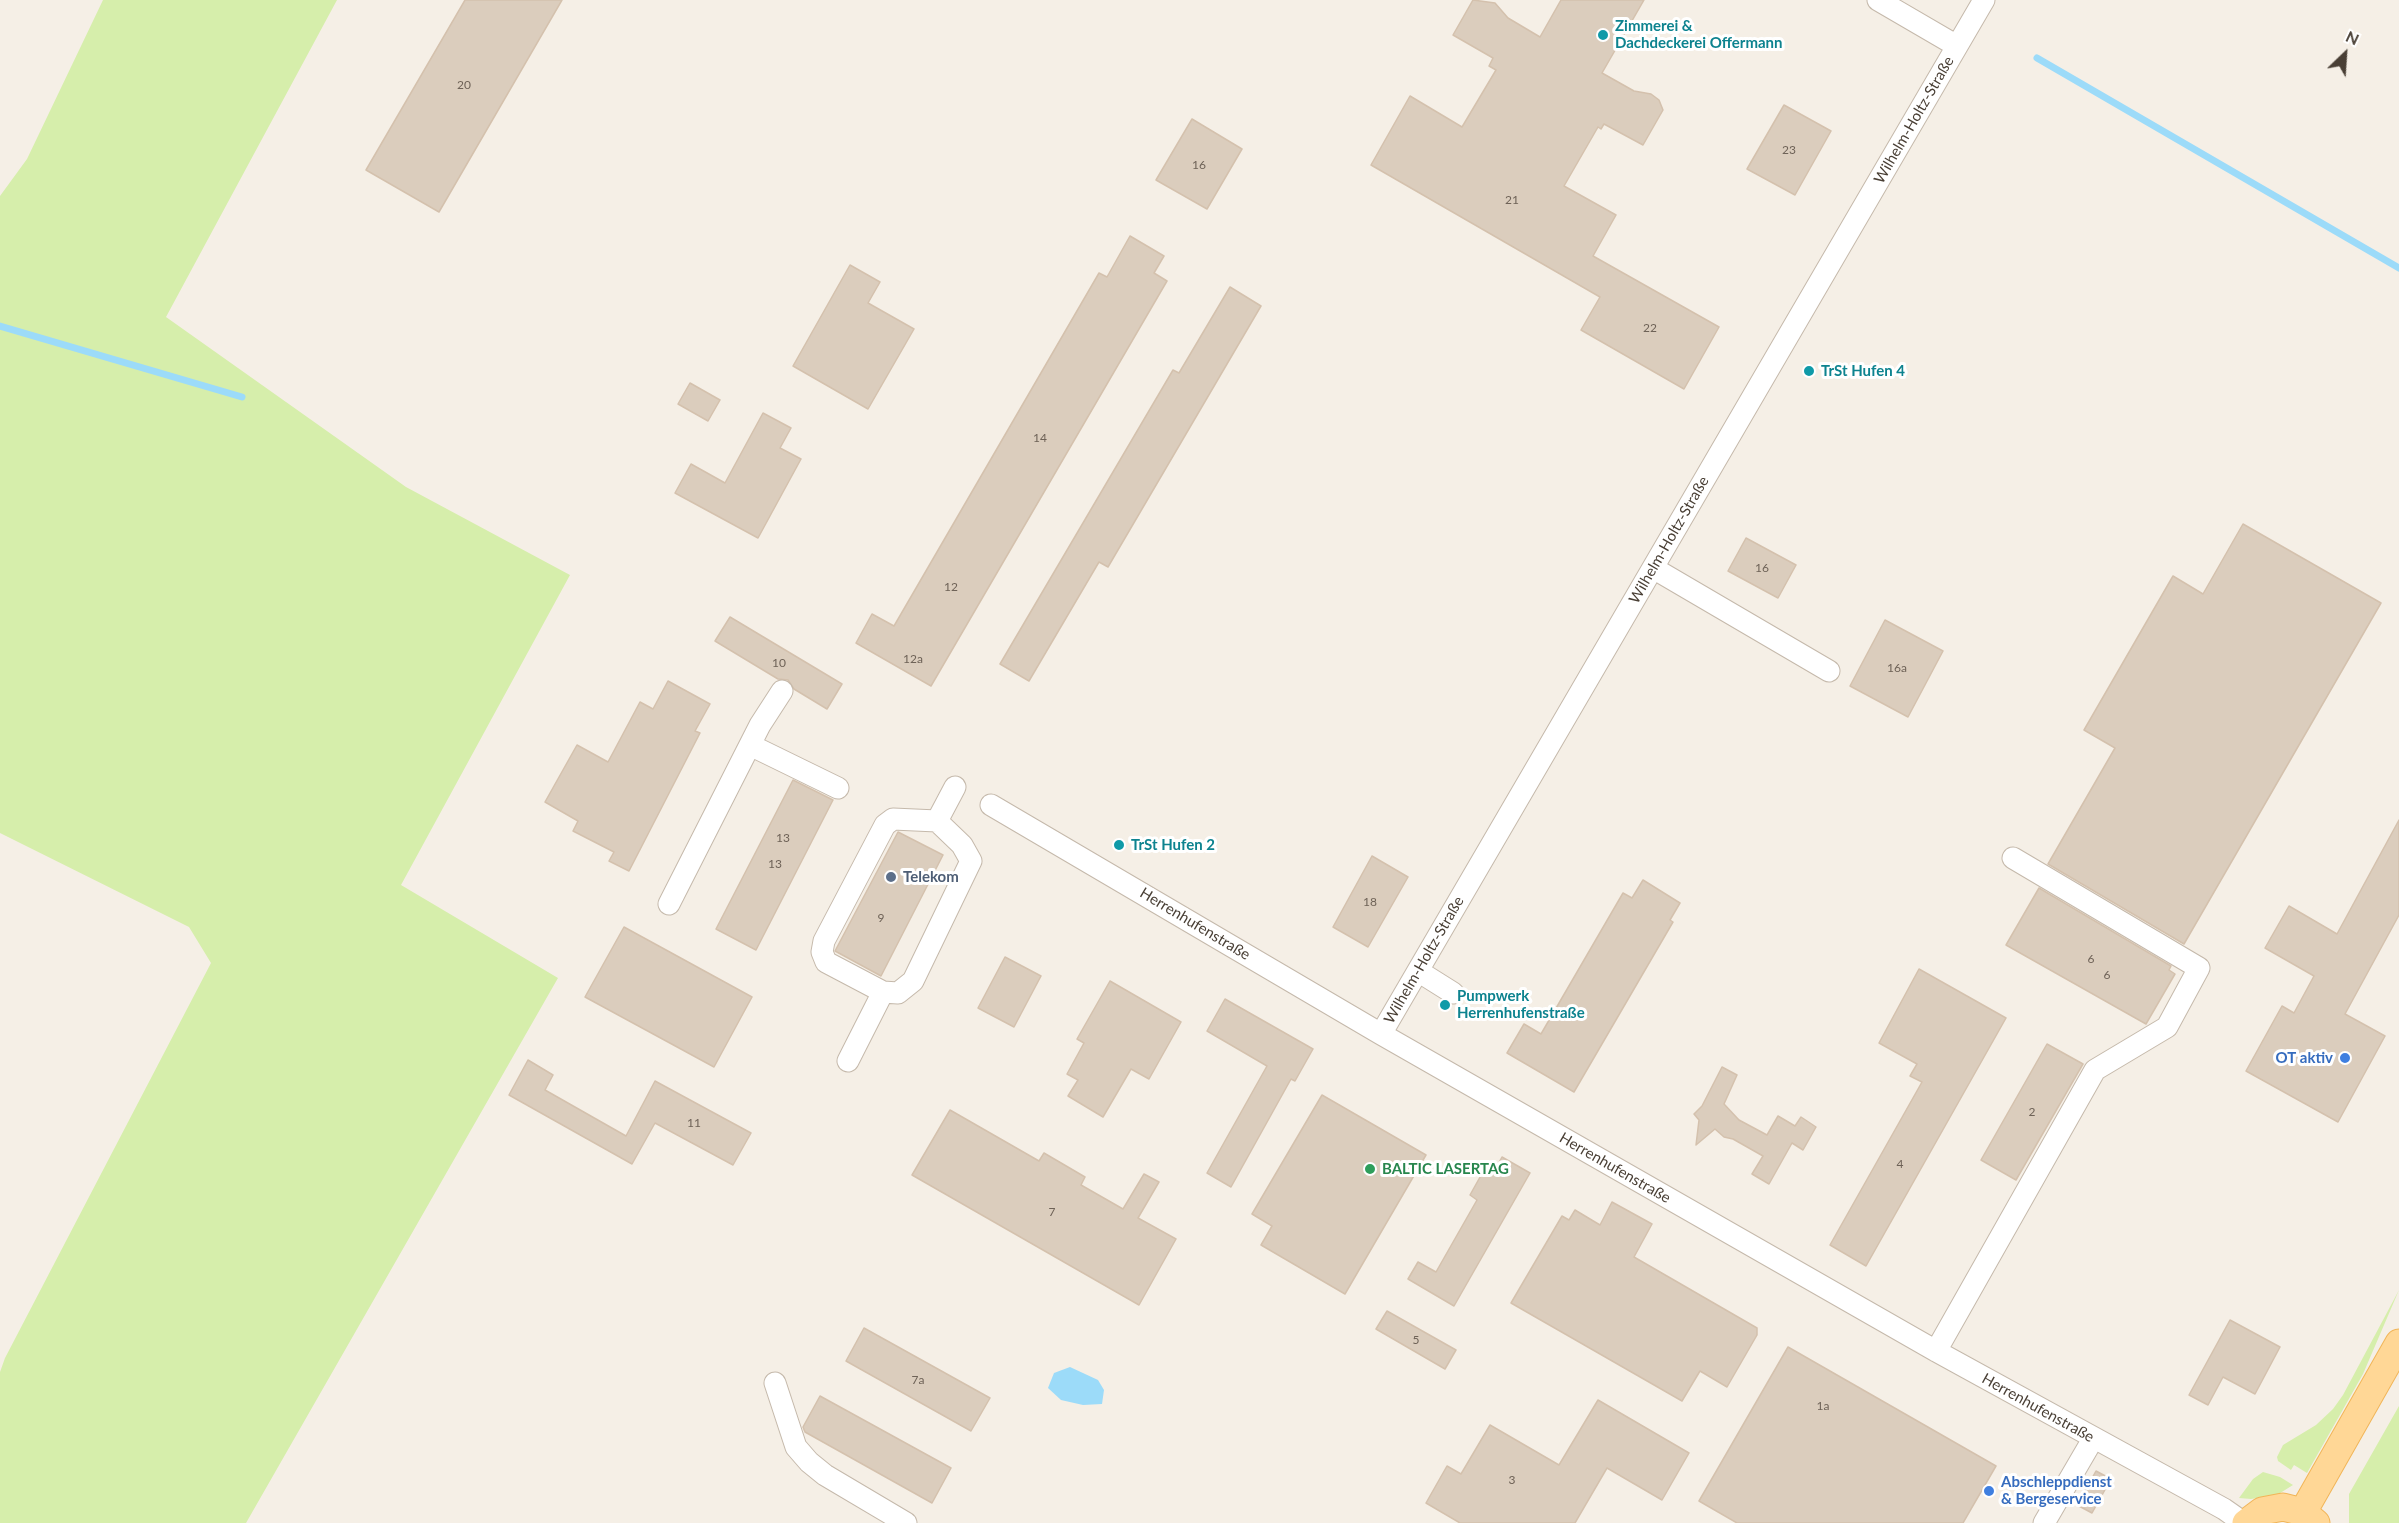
<!DOCTYPE html>
<html>
<head>
<meta charset="utf-8">
<style>
	body { margin:0 }
	#map { position:relative; width:2399px; height:1523px; overflow:hidden; background:#f5efe6; font-family:Lato,sans-serif }
	canvas { display:block }
	.north { position:absolute; left:2315px; top:24px; width:60px; height:60px; -webkit-text-stroke:4px #fff; paint-order:stroke; rotate:25deg; font-size:16px; font-weight:700; line-height:24px; text-align:center; color:#493f35 }
	.north::after { content:''; display:block; margin:auto; width:21px; height:27px; background:#493f35; clip-path:polygon(50% 0,100% 100%,50% 72%,0 100%) }
</style>
</head>
<body>
<div id="map">
<canvas width="2399" height="1523"></canvas>
<div class="north">N</div>
</div>
<script>
const g = document.querySelector('canvas').getContext('2d');
g.lineJoin = 'round';
function fillPath(path, color) { g.fillStyle = color; g.fill(path, 'evenodd'); }
const shape = rows => new Path2D(rows.map(r => 'M' + r).join(''));
function strokePath(path, color, width, dash) { g.strokeStyle = color; g.lineWidth = width; g.lineCap = dash ? 'butt' : 'round'; g.setLineDash(dash || []); g.stroke(path); }
function label(font, color, halo, rows, align = 'center') {
  g.font = font + ' Lato,sans-serif'; g.lineWidth = 6; g.setLineDash([]); g.textBaseline = 'middle'; g.strokeStyle = halo; g.fillStyle = color; for (const [text, x, y, turn = 0] of rows) {
    g.save(); g.translate(x, y); g.rotate((+turn || 0) * Math.PI / 180); g.textAlign = isNaN(turn) ? turn : align; if (halo) g.strokeText(text, 0, 0); g.fillText(text, 0, 0); g.restore();
  }
}
fillPath(shape([
	[103,0,337,0,166,317,406,487,570,575,401,885,558,978,246,1523,0,1523,0,1372,5,1358,211,963,189,927,0,833,0,196,27,159],
	[2399,1290,2363,1374,2307,1473,2294,1465,2291,1470,2278,1461,2277,1457,2283,1445,2316,1425,2333,1409,2343,1395],
	[2399,1406,2399,1523,2349,1523,2349,1494],
	[2263,1472,2280,1477,2293,1485,2277,1495,2251,1499,2239,1498,2253,1479]
]), '#d6eeab');
fillPath(shape([
	[1070,1367,1098,1380,1104,1390,1102,1404,1083,1405,1061,1400,1048,1388,1054,1373]
]), '#9cdbf9');
strokePath(shape([
	[2037,58,2399,268],
	[0,326,242,397]
]), '#9cdbf9', 7);
const building = shape([
	[465,0,562,0,439,212,366,170,465,0],
	[1473,0,1495,3,1508,18,1540,37,1561,0,1644,0,1602,73,1634,91,1651,94,1659,100,1663,110,1643,145,1604,124,1601,129,1598,127,1564,186,1616,215,1593,256,1719,327,1684,389,1581,330,1600,297,1371,165,1410,96,1462,127,1496,70,1489,66,1493,58,1453,35,1473,0],
	[1784,105,1831,131,1795,195,1747,169,1784,105],
	[1192,119,1242,149,1207,209,1156,180,1192,119],
	[1130,236,1164,256,1154,273,1167,281,931,686,856,643,872,614,894,626,1099,273,1107,277,1130,236],
	[850,265,880,282,868,303,914,329,868,409,793,366,850,265],
	[1230,287,1261,306,1108,567,1099,562,1029,681,1000,664,1173,370,1179,373,1230,287],
	[690,383,720,400,708,421,678,404,690,383],
	[763,413,791,428,780,448,801,459,758,538,675,493,691,464,725,483,763,413],
	[2243,524,2381,603,2184,944,2048,864,2115,748,2084,730,2173,576,2203,594,2243,524],
	[1746,538,1796,565,1778,598,1728,571,1746,538],
	[730,617,842,684,827,709,794,689,788,680,778,679,715,641,730,617],
	[1885,620,1943,651,1908,717,1850,686,1885,620],
	[668,681,710,704,695,731,700,733,629,871,609,861,614,852,573,831,578,821,545,802,577,745,608,762,640,702,653,709,668,681],
	[793,780,833,800,756,950,716,929,793,780],
	[2399,820,2399,915,2345,1014,2385,1036,2338,1122,2246,1071,2282,1006,2294,1013,2314,976,2265,948,2289,906,2337,934,2399,820],
	[898,832,943,855,881,976,835,951,898,832],
	[1372,856,1408,877,1368,947,1333,927,1372,856],
	[1643,880,1680,903,1670,920,1673,922,1574,1092,1507,1053,1524,1024,1541,1034,1623,893,1632,898,1643,880],
	[2039,888,2171,966,2169,970,2175,974,2146,1024,2006,945,2039,888],
	[624,927,752,997,714,1067,585,997,624,927],
	[1005,957,1041,976,1014,1027,978,1008,1005,957],
	[1919,969,2006,1018,1866,1266,1830,1245,1922,1082,1910,1076,1917,1064,1879,1043,1919,969],
	[1110,981,1181,1022,1149,1079,1131,1069,1103,1117,1068,1096,1078,1080,1067,1074,1084,1043,1077,1039,1110,981],
	[1225,999,1313,1049,1295,1081,1291,1079,1231,1187,1207,1173,1267,1066,1207,1031,1225,999],
	[2047,1044,2083,1064,2016,1180,1981,1160,2047,1044],
	[528,1060,553,1075,545,1090,626,1136,655,1081,751,1133,733,1165,655,1123,632,1164,509,1095,528,1060],
	[1722,1067,1737,1075,1724,1104,1739,1120,1767,1135,1778,1116,1795,1126,1801,1117,1816,1127,1803,1150,1792,1143,1769,1184,1752,1174,1763,1156,1733,1139,1724,1137,1715,1129,1696,1145,1699,1120,1694,1114,1702,1106,1722,1067],
	[1322,1095,1426,1155,1345,1294,1261,1245,1272,1226,1252,1214,1322,1095],
	[950,1110,1039,1161,1044,1153,1085,1177,1081,1185,1123,1209,1144,1174,1159,1182,1138,1218,1176,1239,1139,1305,912,1175,950,1110],
	[1502,1157,1530,1173,1454,1306,1408,1279,1418,1262,1436,1272,1477,1200,1470,1195,1489,1161,1497,1166,1502,1157],
	[1612,1202,1652,1224,1634,1257,1757,1328,1757,1335,1727,1387,1700,1371,1682,1401,1511,1303,1562,1216,1569,1220,1575,1210,1600,1225,1612,1202],
	[1387,1311,1456,1350,1445,1369,1376,1329,1387,1311],
	[2230,1320,2280,1347,2255,1394,2223,1377,2208,1405,2189,1395,2230,1320],
	[864,1328,990,1398,971,1431,846,1361,864,1328],
	[1788,1347,1996,1466,1963,1523,1737,1523,1699,1501,1788,1347],
	[820,1396,951,1468,932,1503,805,1432,803,1427,820,1396],
	[1598,1400,1689,1453,1662,1500,1607,1468,1575,1523,1460,1523,1426,1503,1447,1466,1461,1474,1490,1425,1559,1465,1598,1400],
	[2096,1471,2111,1479,2092,1513,2077,1505,2096,1471]
]);
fillPath(building, '#dbcdbd');
strokePath(building, '#d4c1ad', 1.5);
const minor = shape([
	[1878,0,1957,46],
	[1653,568,1829,671],
	[750,745,838,788],
	[991,805,1381,1034,1936,1351,2224,1509,2244,1523],
	[937,821,893,819,885,825,824,941,822,952,826,962,883,992,898,993,913,981,971,861,962,845,937,821,955,787],
	[669,904,760,725,782,691],
	[1418,971,1453,993],
	[1381,1034,1984,0],
	[848,1061,883,992],
	[1936,1351,2095,1070,2167,1027,2199,968,2013,858],
	[775,1383,796,1447,809,1462,825,1475,906,1523],
	[2044,1523,2093,1439]
]);
const major = shape([
	[2303,1512,2399,1343],
	[2246,1523,2262,1511,2283,1507,2303,1512,2316,1523]
]);
strokePath(minor, '#c5b9ab', 23);
strokePath(major, '#f1b558', 29);
strokePath(minor, '#fff', 21);
strokePath(major, '#ffd796', 27);
for (const [x, y, r, color] of [
	[1603,35,6,"#0f9aa8"],
	[1809,371,6,"#0f9aa8"],
	[1119,845,6,"#0f9aa8"],
	[891,877,6,"#5c6f8a"],
	[1445,1005,6,"#0f9aa8"],
	[2345,1058,6,"#3f7fe0"],
	[1370,1169,6,"#2e9e5b"],
	[1989,1491,6,"#3f7fe0"]
]) { const dot = new Path2D(); dot.arc(x, y, r, 0, 2 * Math.PI); g.fillStyle = color; g.fill(dot); strokePath(dot, '#fff', 2); }
label('12px', '#6e6257', null, [
	["20",464,85],
	["23",1789,150],
	["16",1199,165],
	["21",1512,200],
	["22",1650,328],
	["14",1040,438],
	["16",1762,568],
	["12",951,587],
	["12a",913,659],
	["10",779,663],
	["16a",1897,668],
	["13",783,838],
	["13",775,864],
	["18",1370,902],
	["9",881,918],
	["6",2091,959],
	["6",2107,975],
	["2",2032,1112],
	["11",694,1123],
	["4",1900,1164],
	["7",1052,1212],
	["5",1416,1340],
	["7a",918,1380],
	["1a",1823,1406],
	["3",1512,1480]
]);
label('bold 15px', '#0d838f', '#fff', [
	["Zimmerei &",1615,26],
	["Dachdeckerei Offermann",1615,43],
	["TrSt Hufen 4",1821,371],
	["TrSt Hufen 2",1131,845],
	["Pumpwerk",1457,996],
	["Herrenhufenstraße",1457,1013]
], 'left');
label('15px', '#493f35', '#fff', [
	["Wilhelm-Holtz-Straße",1914,120,-60],
	["Wilhelm-Holtz-Straße",1669,540,-60],
	["Herrenhufenstraße",1195,924,31],
	["Wilhelm-Holtz-Straße",1424,960,-60],
	["Herrenhufenstraße",1615,1168,30],
	["Herrenhufenstraße",2038,1408,29]
]);
label('bold 15px', '#4e5e75', '#fff', [
	["Telekom",903,877]
], 'left');
label('bold 15px', '#366cbe', '#fff', [
	["OT aktiv",2333,1058],
	["Abschleppdienst",2001,1482,"left"],
	["& Bergeservice",2001,1499,"left"]
], 'right');
label('bold 15px', '#27864d', '#fff', [
	["BALTIC LASERTAG",1382,1169]
], 'left');
</script>
</body>
</html>
